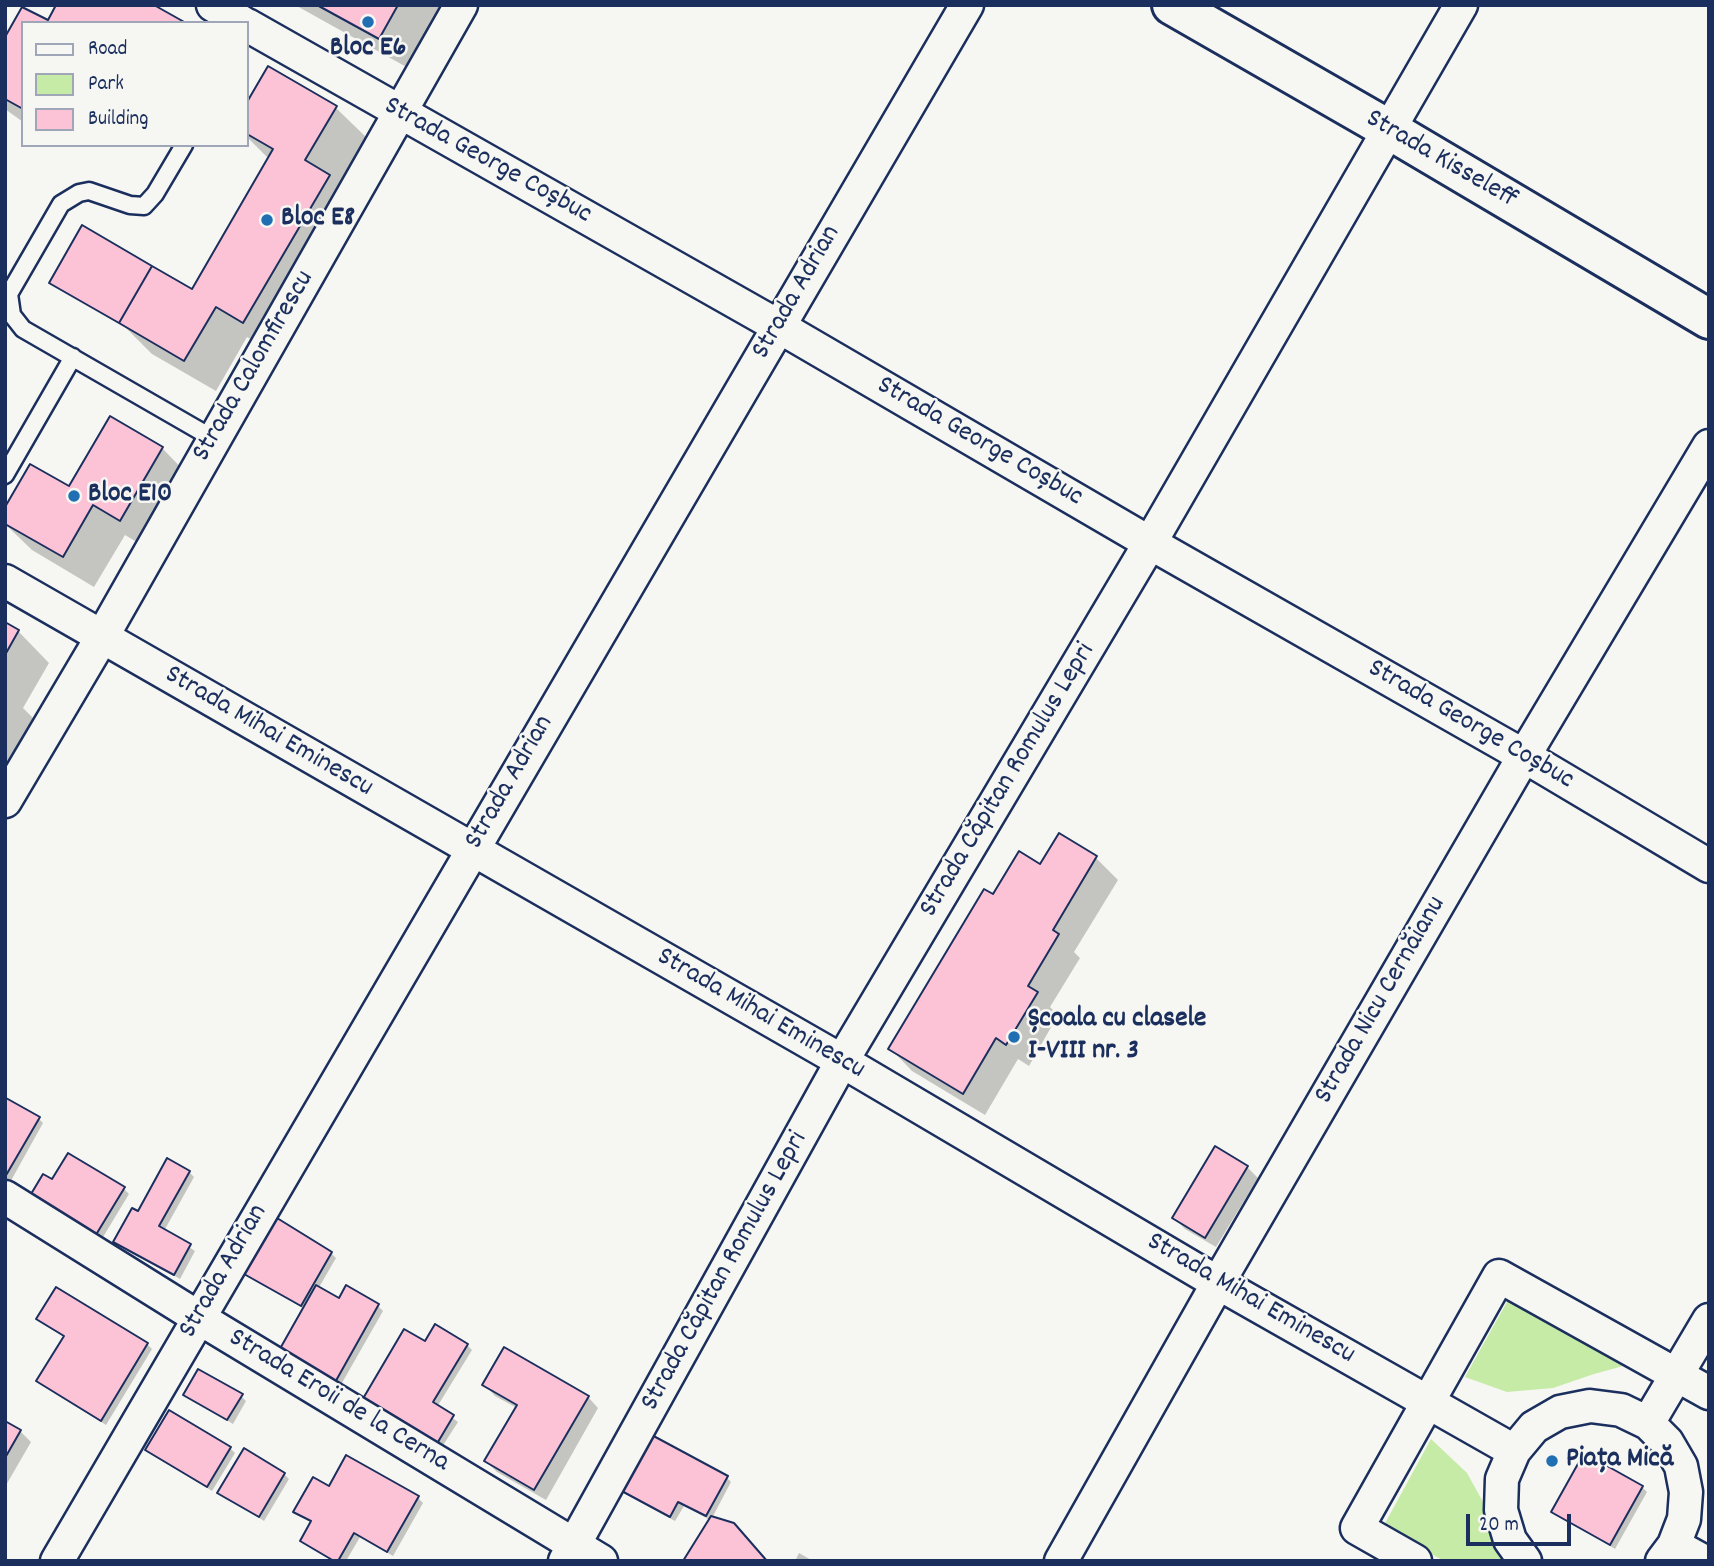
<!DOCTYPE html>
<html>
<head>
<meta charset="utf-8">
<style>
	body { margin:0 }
	#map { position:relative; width:1714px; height:1566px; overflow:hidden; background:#f6f6f2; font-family:Dekko,sans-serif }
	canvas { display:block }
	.frame { position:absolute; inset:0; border:7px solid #1b2f5e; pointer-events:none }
	.legend { position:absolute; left:21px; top:21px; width:228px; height:126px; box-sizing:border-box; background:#f6f6f2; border:2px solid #9ea6b7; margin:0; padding:9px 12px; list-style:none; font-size:21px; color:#1b2f5e }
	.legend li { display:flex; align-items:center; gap:14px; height:35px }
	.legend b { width:35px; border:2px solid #9ea6b7 }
	.scale { position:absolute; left:1466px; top:1514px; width:105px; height:32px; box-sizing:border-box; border:4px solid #1b2f5e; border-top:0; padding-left:9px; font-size:21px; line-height:24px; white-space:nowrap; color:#1b2f5e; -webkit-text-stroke:5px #f6f6f2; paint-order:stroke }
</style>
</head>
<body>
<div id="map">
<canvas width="1714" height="1566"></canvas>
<div class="frame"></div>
<ul class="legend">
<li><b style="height:9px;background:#f6f6f2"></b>Road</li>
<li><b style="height:19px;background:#c5eba6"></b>Park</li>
<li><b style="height:19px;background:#fcc2d6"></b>Building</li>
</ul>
<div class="scale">20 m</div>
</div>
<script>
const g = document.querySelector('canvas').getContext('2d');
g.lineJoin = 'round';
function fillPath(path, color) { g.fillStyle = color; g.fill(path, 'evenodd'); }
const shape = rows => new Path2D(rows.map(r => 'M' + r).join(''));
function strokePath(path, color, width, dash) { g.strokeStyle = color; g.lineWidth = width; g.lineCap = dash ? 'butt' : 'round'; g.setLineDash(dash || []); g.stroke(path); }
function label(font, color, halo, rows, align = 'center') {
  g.font = font + ' Dekko,sans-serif'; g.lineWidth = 5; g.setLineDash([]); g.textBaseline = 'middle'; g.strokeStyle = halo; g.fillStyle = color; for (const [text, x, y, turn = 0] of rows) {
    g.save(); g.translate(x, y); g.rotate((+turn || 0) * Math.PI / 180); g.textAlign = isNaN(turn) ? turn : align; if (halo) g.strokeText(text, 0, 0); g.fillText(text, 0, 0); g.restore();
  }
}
fillPath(shape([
	[1512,1293,1634,1363,1594,1374,1553,1388,1507,1392,1465,1377],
	[1431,1439,1467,1473,1488,1511,1504,1561,1444,1561,1383,1527]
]), '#c5eba6');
fillPath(shape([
	[295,5,476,5,410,69],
	[23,23,23,122,5,109,5,40],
	[268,68,335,107,367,138,339,186,360,207,275,353,247,337,216,391,152,354,126,328,57,287,192,291,269,159,247,137,247,106],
	[110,418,162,448,193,480,152,551,125,535,94,587,32,550,5,524,5,511,69,489],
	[5,624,18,631,49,663,23,708,45,730,5,800],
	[1096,858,1118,880,1074,952,1080,958,1050,1007,1058,1015,1029,1066,1018,1059,985,1115,912,1071,891,1049,994,897,1041,867],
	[5,1102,38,1118,43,1123,8,1186,5,1184],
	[1247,1167,1258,1178,1216,1247,1185,1229,1174,1218],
	[189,1172,194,1177,164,1231,195,1251,180,1279,115,1241,138,1213],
	[52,1181,124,1189,129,1194,100,1242],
	[331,1253,336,1258,318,1289,339,1301,378,1306,383,1311,338,1390,304,1309,246,1273],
	[44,1324,147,1344,152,1349,106,1425,38,1381,65,1337],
	[426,1344,467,1345,472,1350,437,1407,458,1422,440,1450,368,1407],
	[485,1385,588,1397,598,1408,546,1500,497,1472,486,1461,517,1408,495,1396],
	[185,1394,241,1396,246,1401,233,1424],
	[5,1423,20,1431,31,1442,5,1487],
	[230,1448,235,1453,212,1491,147,1450],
	[284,1474,289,1479,264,1521,219,1492],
	[726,1477,731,1482,712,1518,733,1524,767,1561,685,1561,710,1520,684,1506,675,1521,625,1494,620,1489],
	[1642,1487,1647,1492,1615,1549,1554,1512],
	[330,1488,418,1498,423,1503,393,1556,360,1537,346,1561,333,1561,302,1541,312,1523,295,1511],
	[799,1553,813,1561,795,1561]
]), '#0003');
const building = shape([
	[56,5,154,5,186,23,23,23,23,109,5,99,5,37,22,7,48,20,56,5],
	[317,5,398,5,379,39,317,5],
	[268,66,337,106,305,160,330,175,243,323,216,307,184,361,119,323,152,266,192,289,273,149,247,134,247,102,268,66],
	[82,225,152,266,119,323,49,283,82,225],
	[110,416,163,447,120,521,93,505,63,557,5,524,5,507,30,464,69,486,110,416],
	[5,622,19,630,5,655,5,622],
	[1059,833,1097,856,1053,930,1059,934,1028,986,1038,992,1006,1045,996,1038,963,1094,888,1049,984,889,993,894,1019,851,1040,864,1059,833],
	[6,1098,40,1117,5,1177,5,1099,6,1098],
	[1215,1146,1248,1166,1205,1238,1172,1218,1215,1146],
	[68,1153,125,1187,94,1238,28,1199,43,1174,52,1179,68,1153],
	[167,1158,190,1171,159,1226,191,1244,174,1275,113,1242,132,1208,138,1211,167,1158],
	[277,1218,332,1252,301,1306,244,1274,277,1218],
	[316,1285,339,1298,346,1285,379,1304,333,1386,277,1354,316,1285],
	[56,1287,148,1343,101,1421,36,1381,64,1336,36,1319,56,1287],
	[435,1324,468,1344,433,1402,454,1415,435,1447,361,1402,404,1329,425,1341,435,1324],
	[504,1347,589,1396,534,1490,484,1461,517,1405,482,1385,504,1347],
	[198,1369,243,1394,227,1420,183,1395,198,1369],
	[169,1410,231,1447,207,1487,145,1450,169,1410],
	[5,1421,21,1430,5,1458,5,1421],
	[648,1433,728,1476,706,1516,678,1502,670,1517,618,1489,648,1433],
	[244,1448,285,1473,259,1517,217,1493,244,1448],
	[1584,1453,1643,1486,1610,1545,1551,1512,1584,1453],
	[346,1455,419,1496,387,1552,354,1533,338,1561,334,1561,300,1541,311,1521,293,1512,313,1477,329,1486,346,1455],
	[711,1516,734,1523,767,1561,683,1561,711,1516]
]);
fillPath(building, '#fcc2d6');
strokePath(building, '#1b2f5e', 2);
const lane = shape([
	[184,145,155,194,144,206,130,205,89,191,79,193,61,204,9,294,12,315,23,329,214,439],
	[5,475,73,357]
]);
const street = shape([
	[213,5,243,23],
	[247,25,778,326,1150,543,1524,756,1709,866],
	[5,581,842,1061,1218,1283,1514,1451],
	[5,801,102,637,461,5],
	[5,1197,199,1318,601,1561],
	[1648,1423,1709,1320],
	[1674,1545,1703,1561],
	[57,1561,967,5],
	[565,1561,842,1061,1150,543,1461,5],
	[1061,1561,1218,1283,1524,756,1709,446],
	[1415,1561,1357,1528,1499,1276,1709,1393],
	[1525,1561,1510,1540,1501,1510,1502,1479,1514,1451,1534,1427,1560,1412,1590,1406,1621,1410,1648,1423,1667,1442,1681,1466,1686,1492,1684,1519,1674,1545,1662,1561]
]);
const secondary = shape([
	[1172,5,1388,129,1709,319]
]);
strokePath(lane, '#1b2f5e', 21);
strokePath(street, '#1b2f5e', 37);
strokePath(secondary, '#1b2f5e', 44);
strokePath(lane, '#f6f6f2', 16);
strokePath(street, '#f6f6f2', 32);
strokePath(secondary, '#f6f6f2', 38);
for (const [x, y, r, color] of [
	[368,22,7,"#1f6fb2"],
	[267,220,7,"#1f6fb2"],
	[74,496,7,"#1f6fb2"],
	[1014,1037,7,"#1f6fb2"],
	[1552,1461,7,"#1f6fb2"]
]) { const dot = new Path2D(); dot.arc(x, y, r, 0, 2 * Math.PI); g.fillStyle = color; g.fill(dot); strokePath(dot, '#f6f6f2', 2.5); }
label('bold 28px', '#1b2f5e', '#f6f6f2', [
	["Bloc E6",368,50,"center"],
	["Bloc E8",281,220],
	["Bloc E10",88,496],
	["Școala cu clasele",1028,1021],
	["I-VIII nr. 3",1028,1053],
	["Piața Mică",1566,1461]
], 'left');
label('28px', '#1b2f5e', '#f6f6f2', [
	["Strada Kisseleff",1441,161,30],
	["Strada George Coșbuc",487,162,29],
	["Strada Adrian",798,293,-60],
	["Strada Calomfirescu",255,367,-60],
	["Strada George Coșbuc",979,443,30],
	["Strada George Coșbuc",1470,726,30],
	["Strada Mihai Eminescu",268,733,30],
	["Strada Căpitan Romulus Lepri",1009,781,-59],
	["Strada Adrian",511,783,-60],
	["Strada Nicu Cernăianu",1382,1001,-60],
	["Strada Mihai Eminescu",760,1015,30],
	["Strada Adrian",225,1272,-60],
	["Strada Căpitan Romulus Lepri",726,1272,-61],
	["Strada Mihai Eminescu",1250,1300,30],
	["Strada Eroii de la Cerna",338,1402,31]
]);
</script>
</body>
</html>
